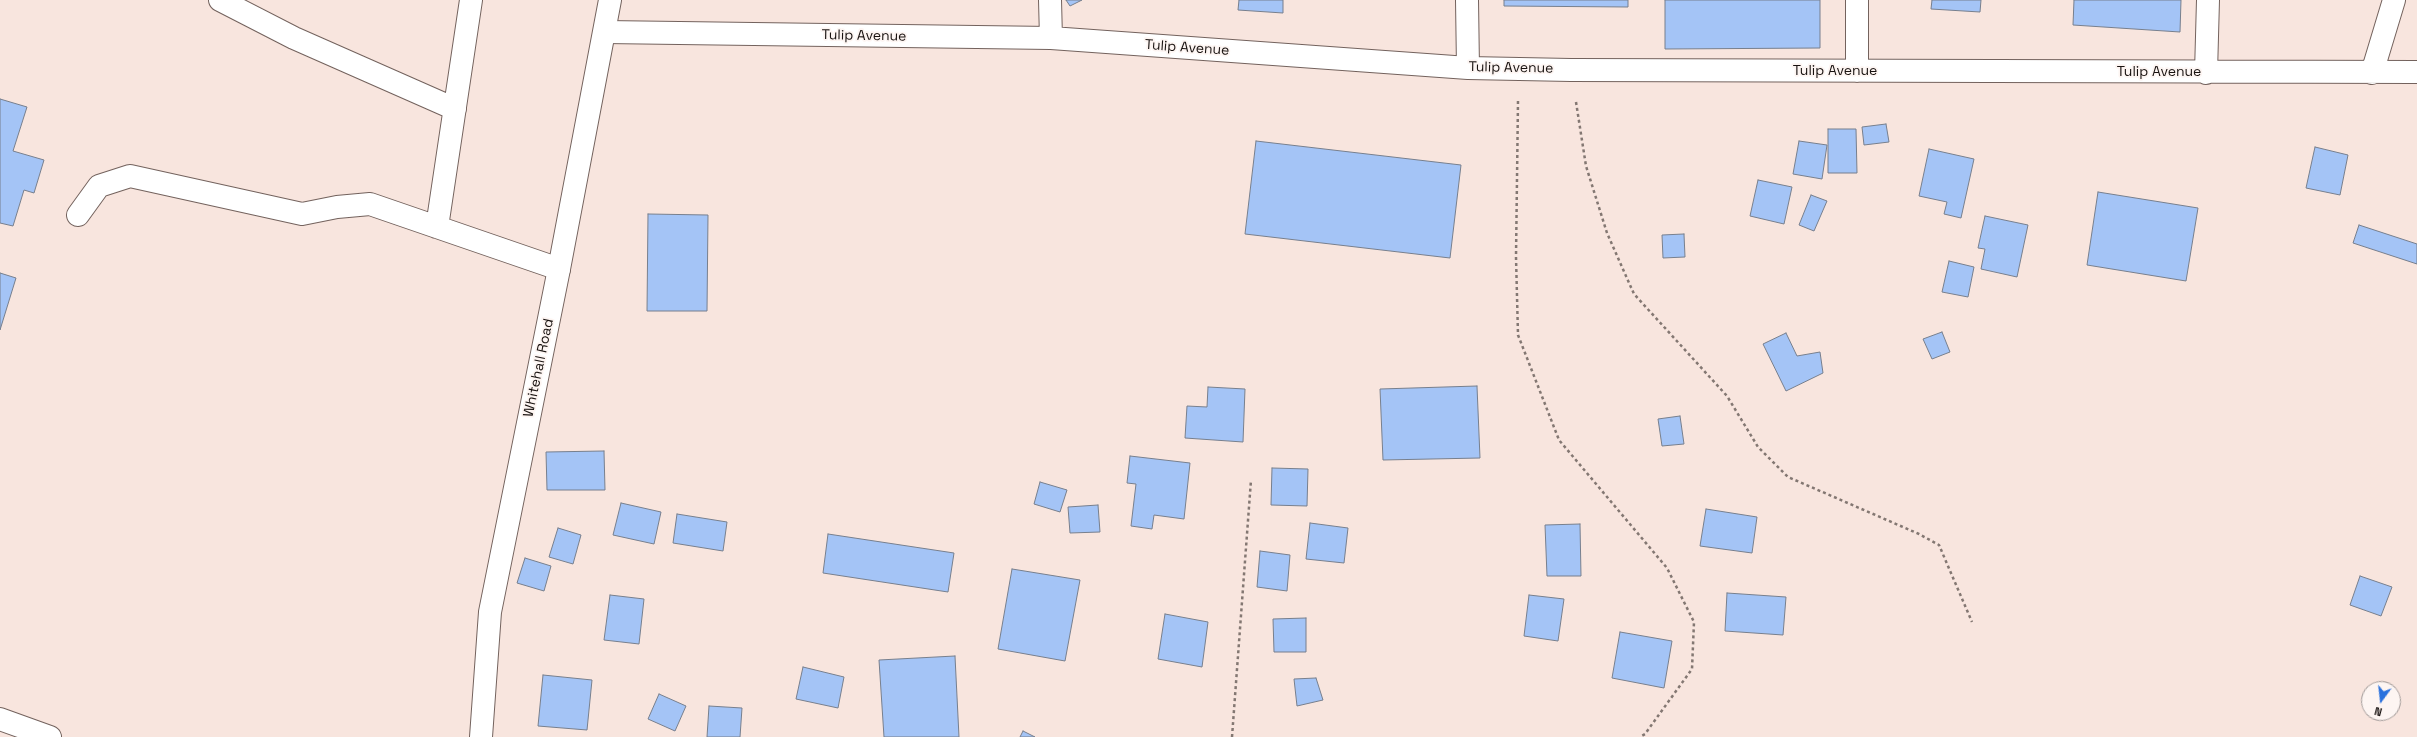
<!DOCTYPE html>
<html>
<head>
<meta charset="utf-8">
<style>
	body { margin:0 }
	#map { position:relative; width:2417px; height:737px; overflow:hidden; background:#f8e5de; font-family:"Space Grotesk",sans-serif }
	canvas { display:block }
	.north { position:absolute; left:2361px; top:681px; width:40px; height:40px; box-sizing:border-box; background:#fdf5f2; border:1px solid #a19a98; border-radius:50%; rotate:195deg; font-size:11px; font-weight:700; line-height:16px; text-align:center; color:#181210 }
	.north::after { content:''; display:block; margin:auto; width:14px; height:18px; background:#2a71dd; clip-path:polygon(50% 0,100% 100%,50% 72%,0 100%) }
</style>
</head>
<body>
<div id="map">
<canvas width="2417" height="737"></canvas>
<div class="north">N</div>
</div>
<script>
const g = document.querySelector('canvas').getContext('2d');
g.lineJoin = 'round';
function fillPath(path, color) { g.fillStyle = color; g.fill(path, 'evenodd'); }
const shape = rows => new Path2D(rows.map(r => 'M' + r).join(''));
function strokePath(path, color, width, dash) { g.strokeStyle = color; g.lineWidth = width; g.lineCap = dash ? 'butt' : 'round'; g.setLineDash(dash || []); g.stroke(path); }
function label(font, color, halo, rows, align = 'center') {
  g.font = font + ' "Space Grotesk",sans-serif'; g.lineWidth = 3.5; g.setLineDash([]); g.textBaseline = 'middle'; g.strokeStyle = halo; g.fillStyle = color; for (const [text, x, y, turn = 0] of rows) {
    g.save(); g.translate(x, y); g.rotate((+turn || 0) * Math.PI / 180); g.textAlign = isNaN(turn) ? turn : align; if (halo) g.strokeText(text, 0, 0); g.fillText(text, 0, 0); g.restore();
  }
}
const building = shape([
	[1066,0,1082,0,1070,6,1066,0],
	[1239,0,1283,0,1283,13,1238,10,1239,0],
	[1504,0,1628,0,1628,7,1504,6,1504,0],
	[1665,0,1820,0,1820,48,1665,49,1665,0],
	[1932,0,1981,0,1980,12,1931,9,1932,0],
	[2074,0,2181,0,2180,32,2073,25,2074,0],
	[0,99,27,107,13,151,44,160,34,193,24,190,13,226,0,223,0,99],
	[1886,124,1889,142,1864,145,1862,127,1886,124],
	[1828,129,1856,129,1857,173,1828,173,1828,129],
	[1256,141,1461,165,1450,258,1245,234,1256,141],
	[1799,141,1827,145,1822,179,1793,174,1799,141],
	[2315,147,2348,155,2340,195,2306,188,2315,147],
	[1929,149,1974,159,1961,218,1944,214,1947,202,1919,196,1929,149],
	[1758,180,1792,187,1784,224,1750,216,1758,180],
	[2098,192,2198,208,2186,281,2087,265,2098,192],
	[1811,195,1827,201,1814,231,1799,225,1811,195],
	[648,214,708,215,707,311,647,311,648,214],
	[1985,216,2028,225,2017,277,1981,269,1985,249,1978,248,1985,216],
	[2359,225,2417,244,2417,264,2353,243,2359,225],
	[1684,234,1685,257,1663,258,1662,235,1684,234],
	[1949,261,1974,267,1968,297,1942,292,1949,261],
	[0,273,16,278,0,330,0,273],
	[1942,332,1950,352,1932,359,1923,339,1942,332],
	[1786,333,1797,356,1820,352,1823,373,1786,391,1763,344,1786,333],
	[1477,386,1480,458,1383,460,1380,389,1477,386],
	[1208,387,1245,389,1243,442,1185,438,1187,406,1207,407,1208,387],
	[1680,416,1684,444,1662,446,1658,419,1680,416],
	[604,451,605,490,547,490,546,452,604,451],
	[1130,456,1190,463,1184,519,1154,515,1152,529,1131,526,1136,484,1127,483,1130,456],
	[1272,468,1308,469,1307,506,1271,505,1272,468],
	[1040,482,1067,490,1060,512,1034,504,1040,482],
	[621,503,661,512,654,544,613,535,621,503],
	[1098,505,1100,532,1070,533,1068,507,1098,505],
	[1706,509,1757,517,1752,553,1700,546,1706,509],
	[677,514,727,522,723,551,673,543,677,514],
	[1310,523,1348,528,1344,563,1306,559,1310,523],
	[1580,524,1581,576,1547,576,1545,525,1580,524],
	[558,528,581,535,573,564,549,557,558,528],
	[828,534,954,553,948,592,823,573,828,534],
	[1260,551,1290,555,1287,591,1257,587,1260,551],
	[525,558,551,566,544,591,517,583,525,558],
	[1012,569,1080,580,1065,661,998,649,1012,569],
	[2360,576,2392,587,2381,616,2350,605,2360,576],
	[1727,593,1786,597,1783,635,1725,631,1727,593],
	[610,595,644,599,639,644,604,640,610,595],
	[1529,595,1564,599,1558,641,1524,636,1529,595],
	[1165,614,1208,622,1202,667,1158,659,1165,614],
	[1306,618,1306,652,1274,652,1273,619,1306,618],
	[1620,632,1672,641,1664,688,1612,678,1620,632],
	[955,656,959,737,884,737,879,660,955,656],
	[803,667,844,677,838,708,796,699,803,667],
	[543,675,592,680,587,730,538,726,543,675],
	[1316,678,1323,700,1297,706,1294,679,1316,678],
	[659,694,686,706,675,731,648,719,659,694],
	[709,706,742,708,740,737,707,737,709,706],
	[1023,731,1035,737,1020,737,1023,731]
]);
fillPath(building, '#a4c4f6');
strokePath(building, '#777f8d', 1);
const minor = shape([
	[220,0,294,38,455,109],
	[1050,0,1051,38],
	[1467,0,1468,68],
	[605,32,1051,38,1468,68,1571,70,2417,72],
	[1857,71,1857,0],
	[2206,73,2208,0],
	[2372,73,2394,0],
	[78,215,99,186,130,176,302,214,337,207,370,204,559,269],
	[437,227,471,0],
	[0,719,50,737]
]);
const major = shape([
	[481,737,490,612,559,269,610,0]
]);
strokePath(minor, '#73625d', 24);
strokePath(major, '#73625d', 24);
strokePath(shape([
	[1518,101,1516,257,1518,335,1559,440,1667,568,1694,622,1692,669,1645,734,1640,737],
	[1576,102,1586,166,1607,233,1634,294,1727,396,1758,447,1788,477,1919,534,1939,545,1972,622],
	[1232,737,1251,480]
]), '#837772', 2.5, [3, 3]);
strokePath(minor, '#fff', 22);
strokePath(major, '#fff', 22);
label('14px', '#181210', '#fdf5f2', [
	["Tulip Avenue",864,36,1],
	["Tulip Avenue",1187,48,4],
	["Tulip Avenue",1511,68,1],
	["Tulip Avenue",1835,71],
	["Tulip Avenue",2159,72],
	["Whitehall Road",539,368,-78]
]);
</script>
</body>
</html>
